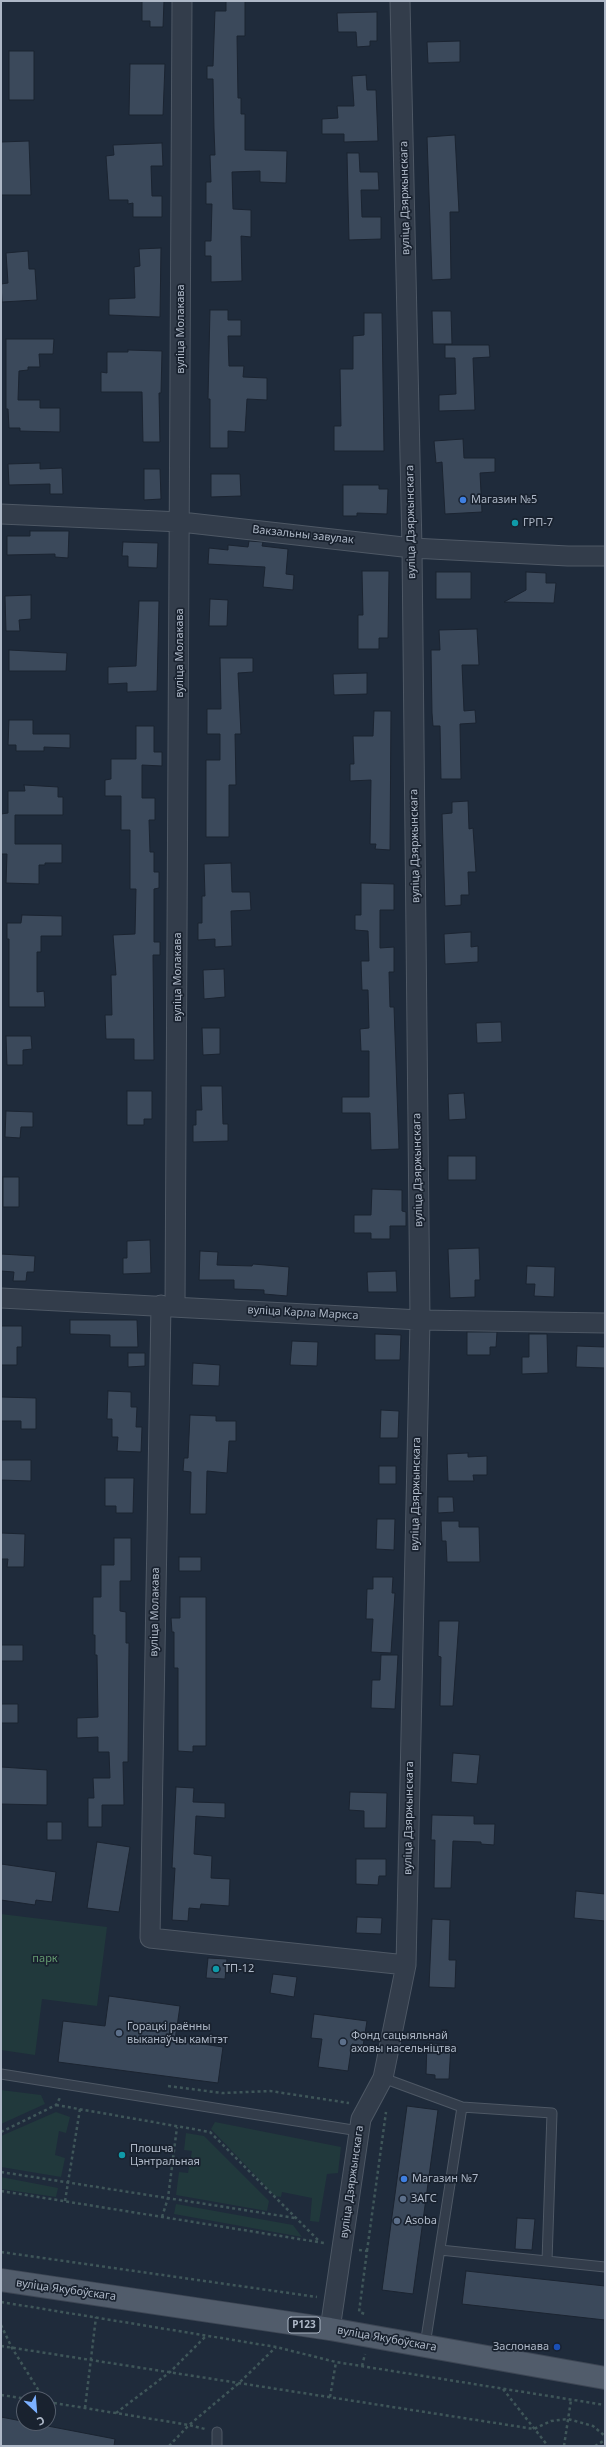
<!DOCTYPE html>
<html>
<head>
<meta charset="utf-8">
<style>
	body { margin:0 }
	#map { position:relative; width:606px; height:2447px; overflow:hidden; background:#1f2b3b; font-family:"Noto Sans",sans-serif }
	canvas { display:block }
	.frame { position:absolute; inset:0; border:2px solid #aeb8c7; pointer-events:none }
	.north { position:absolute; left:16px; top:2391px; width:40px; height:40px; box-sizing:border-box; background:#19222f; border:1px solid #555e6c; border-radius:50%; rotate:154deg; font-size:11px; font-weight:700; line-height:16px; text-align:center; color:#aeb8c7 }
	.north::after { content:''; display:block; margin:auto; width:14px; height:18px; background:#7bb0ff; clip-path:polygon(50% 0,100% 100%,50% 72%,0 100%) }
</style>
</head>
<body>
<div id="map">
<canvas width="606" height="2447"></canvas>
<div class="frame"></div>
<div class="north">С</div>
</div>
<script>
const g = document.querySelector('canvas').getContext('2d');
g.lineJoin = 'round';
function fillPath(path, color) { g.fillStyle = color; g.fill(path, 'evenodd'); }
const shape = rows => new Path2D(rows.map(r => 'M' + r).join(''));
function strokePath(path, color, width, dash) { g.strokeStyle = color; g.lineWidth = width; g.lineCap = dash ? 'butt' : 'round'; g.setLineDash(dash || []); g.stroke(path); }
function label(font, color, halo, rows, align = 'center') {
  g.font = font + ' "Noto Sans",sans-serif'; g.lineWidth = 3.5; g.setLineDash([]); g.textBaseline = 'middle'; g.strokeStyle = halo; g.fillStyle = color; for (const [text, x, y, turn = 0] of rows) {
    g.save(); g.translate(x, y); g.rotate((+turn || 0) * Math.PI / 180); g.textAlign = isNaN(turn) ? turn : align; if (halo) g.strokeText(text, 0, 0); g.fillText(text, 0, 0); g.restore();
  }
}
fillPath(shape([
	[1,1914,107,1927,97,2006,42,1999,35,2055,1,2050],
	[1,2090,41,2095,45,2104,1,2124],
	[56,2112,70,2117,66,2133,59,2131,55,2155,65,2158,61,2177,1,2167,1,2136],
	[215,2122,341,2147,338,2173,327,2174,319,2222,310,2221,312,2198,282,2192,281,2197,275,2196,211,2129],
	[186,2133,204,2136,269,2201,267,2211,176,2195,179,2172,188,2173,192,2151,184,2150],
	[1,2177,58,2188,56,2197,1,2189],
	[176,2204,293,2225,302,2237,174,2214]
]), '#21393c');
const building = shape([
	[142,1,164,1,163,27,150,27,150,21,142,21,142,1],
	[226,1,245,1,245,36,237,36,238,98,241,98,241,114,245,114,245,150,287,151,286,183,260,182,260,171,232,172,233,209,251,210,251,237,241,236,242,281,211,282,211,256,205,256,205,241,211,241,212,204,206,204,206,182,211,182,210,155,215,155,214,129,213,79,207,79,207,66,213,66,215,11,226,11,226,1],
	[377,12,377,41,370,41,370,46,357,47,356,32,338,32,337,13,377,12],
	[460,41,460,62,428,63,427,42,460,41],
	[9,51,34,51,34,100,9,100,9,51],
	[130,64,165,64,163,115,129,115,130,64],
	[366,75,367,90,376,90,378,141,344,142,344,134,322,134,322,119,338,118,337,106,354,106,352,76,366,75],
	[455,135,459,212,450,212,451,279,432,280,427,137,455,135],
	[29,141,31,195,1,195,1,142,29,141],
	[162,143,163,166,151,166,152,196,162,196,162,217,133,217,133,203,128,204,128,200,109,200,106,156,114,155,113,145,162,143],
	[347,153,359,153,360,172,378,172,379,190,361,190,362,217,381,217,381,239,349,240,347,153],
	[161,248,160,317,109,315,109,299,135,298,134,267,140,266,139,249,161,248],
	[28,251,29,269,35,269,37,300,2,302,1,284,8,283,6,253,28,251],
	[210,310,228,310,228,320,241,320,241,336,228,336,229,366,244,366,243,377,267,378,267,400,247,399,245,432,228,431,228,448,210,448,210,399,208,399,210,310],
	[432,311,451,311,452,344,433,344,432,311],
	[364,313,382,313,384,451,334,451,334,426,341,426,340,369,353,369,353,336,364,335,364,313],
	[6,339,54,339,53,354,39,354,40,367,28,367,28,370,19,371,18,400,40,400,40,408,60,408,60,432,20,431,20,428,9,428,8,409,6,409,6,339],
	[445,345,489,345,490,357,473,358,475,410,439,411,439,395,456,394,455,358,445,358,445,345],
	[128,350,162,351,161,393,159,393,160,442,143,442,142,392,101,392,101,372,107,373,107,352,128,352,128,350],
	[463,439,464,458,495,458,495,472,480,473,482,512,445,514,442,462,436,463,434,441,463,439],
	[40,463,40,469,62,468,63,494,50,494,50,484,9,485,8,464,40,463],
	[144,469,160,469,161,499,144,500,144,469],
	[211,474,240,474,241,496,211,497,211,474],
	[343,485,379,485,379,489,388,489,387,514,357,513,357,516,343,516,343,485],
	[30,531,69,531,68,558,55,557,55,554,7,555,7,536,30,536,30,531],
	[249,541,263,542,262,546,288,549,286,574,294,575,293,590,263,587,265,567,208,564,209,548,228,550,228,545,248,547,249,541],
	[123,542,158,543,157,568,128,567,128,556,122,556,123,542],
	[362,571,389,571,388,638,379,638,379,649,358,649,358,615,363,615,362,571],
	[436,572,471,572,471,599,436,599,436,572],
	[526,572,546,573,546,583,556,583,554,603,504,602,526,590,526,572],
	[31,595,31,619,19,620,20,631,6,631,5,596,31,595],
	[210,599,228,600,227,626,209,626,210,599],
	[139,601,159,601,157,691,127,692,127,683,108,684,108,667,136,666,139,601],
	[477,629,479,665,462,665,464,711,475,710,476,723,460,724,461,779,441,779,440,726,433,726,432,713,431,650,440,650,439,630,477,629],
	[9,650,67,653,66,671,9,671,9,650],
	[220,658,253,658,253,672,238,673,241,734,235,734,236,785,229,785,229,837,206,837,206,760,220,760,220,734,207,734,207,709,221,709,220,658],
	[367,673,367,694,334,695,333,674,367,673],
	[374,711,391,711,390,850,375,849,376,844,370,844,371,780,350,781,350,764,354,764,353,736,373,736,374,711],
	[9,720,33,720,33,734,70,734,70,748,44,747,44,751,16,751,16,745,8,745,9,720],
	[136,726,154,726,154,752,162,752,162,766,142,765,142,798,155,798,155,820,149,820,150,852,154,852,154,872,159,872,159,888,154,889,154,942,160,942,160,955,153,955,154,1060,134,1060,134,1039,106,1039,105,1015,112,1015,111,975,116,975,113,935,135,934,136,889,130,889,130,830,121,830,121,796,105,796,105,780,111,779,111,759,136,759,136,726],
	[24,785,58,787,58,797,63,797,63,815,15,815,15,844,62,844,62,863,45,863,45,865,39,865,39,884,6,883,7,854,1,854,1,814,8,813,8,791,25,791,24,785],
	[468,801,469,829,473,828,476,872,468,872,469,895,461,895,461,905,445,906,442,814,452,813,452,802,468,801],
	[231,863,232,892,250,892,251,910,231,911,232,946,215,947,215,939,198,940,198,923,202,923,202,896,205,896,204,864,231,863],
	[361,883,394,884,394,910,380,910,380,948,394,947,394,972,389,972,390,1007,394,1007,399,1149,371,1150,370,1113,342,1113,342,1097,369,1097,369,1051,361,1051,360,1029,369,1028,368,990,362,990,361,961,369,961,368,931,355,930,355,915,361,915,361,883],
	[22,915,62,916,62,936,41,936,41,952,37,952,37,992,44,991,45,1007,9,1007,9,939,7,939,7,923,21,923,22,915],
	[471,932,471,947,478,946,478,962,445,964,444,934,471,932],
	[224,969,225,997,204,999,203,970,224,969],
	[501,1022,502,1042,477,1043,476,1023,501,1022],
	[202,1028,220,1028,220,1054,203,1055,202,1028],
	[6,1036,31,1036,32,1049,23,1050,23,1065,7,1065,6,1036],
	[201,1086,222,1086,223,1124,228,1124,228,1141,193,1142,193,1125,196,1125,196,1110,202,1110,201,1086],
	[127,1091,152,1091,152,1119,144,1119,144,1125,127,1125,127,1091],
	[464,1093,466,1119,449,1120,448,1094,464,1093],
	[6,1111,33,1112,33,1127,21,1127,20,1138,5,1137,6,1111],
	[448,1156,476,1156,476,1180,448,1180,448,1156],
	[3,1177,19,1177,19,1207,3,1207,3,1177],
	[372,1189,402,1190,402,1211,406,1212,406,1226,390,1226,390,1239,371,1239,371,1233,354,1233,354,1215,371,1215,372,1189],
	[150,1240,151,1273,123,1274,123,1258,127,1258,127,1241,150,1240],
	[479,1248,480,1280,475,1280,475,1297,450,1298,448,1249,479,1248],
	[200,1251,218,1252,217,1265,252,1266,253,1264,289,1267,287,1296,264,1294,264,1290,234,1289,234,1280,199,1280,200,1251],
	[1,1254,35,1256,34,1272,27,1272,26,1281,13,1281,14,1272,1,1271,1,1254],
	[527,1266,555,1267,554,1297,534,1296,535,1284,526,1284,527,1266],
	[396,1271,397,1292,368,1292,367,1272,396,1271],
	[70,1320,137,1320,138,1347,110,1347,110,1335,70,1334,70,1320],
	[1,1326,22,1326,22,1347,17,1347,17,1365,1,1365,1,1326],
	[467,1332,497,1332,496,1347,490,1347,490,1355,467,1355,467,1332],
	[375,1334,401,1335,400,1360,375,1360,375,1334],
	[529,1334,547,1334,548,1373,522,1374,522,1357,529,1357,529,1334],
	[292,1341,318,1342,317,1366,290,1365,292,1341],
	[577,1346,605,1347,605,1368,576,1367,577,1346],
	[128,1353,145,1353,145,1366,128,1367,128,1353],
	[193,1363,220,1365,219,1386,192,1385,193,1363],
	[108,1391,131,1392,131,1407,137,1407,136,1427,142,1427,141,1452,117,1451,118,1437,112,1437,112,1419,107,1419,108,1391],
	[1,1397,36,1398,36,1429,21,1429,21,1421,1,1421,1,1397],
	[381,1410,399,1411,398,1438,380,1438,381,1410],
	[190,1415,216,1416,216,1421,236,1421,236,1441,229,1441,227,1473,207,1471,206,1514,190,1514,191,1472,183,1471,184,1458,188,1458,190,1415],
	[468,1453,468,1457,487,1456,487,1475,473,1475,474,1481,448,1481,447,1454,468,1453],
	[1,1460,31,1460,31,1481,1,1480,1,1460],
	[379,1466,396,1466,396,1484,379,1484,379,1466],
	[105,1478,134,1478,133,1513,116,1513,116,1506,105,1506,105,1478],
	[438,1497,453,1497,454,1512,438,1513,438,1497],
	[377,1519,395,1519,394,1550,376,1549,377,1519],
	[441,1521,459,1521,459,1527,479,1527,480,1562,447,1562,446,1541,442,1541,441,1521],
	[1,1533,25,1534,24,1567,7,1567,8,1559,1,1559,1,1533],
	[114,1538,131,1538,131,1581,120,1581,120,1611,126,1612,126,1643,129,1643,128,1762,123,1762,124,1805,102,1805,102,1827,88,1827,88,1798,94,1798,93,1778,110,1778,109,1752,98,1752,98,1737,77,1738,77,1718,98,1717,97,1655,95,1655,95,1635,93,1635,93,1597,101,1597,101,1565,114,1565,114,1538],
	[179,1557,201,1557,201,1571,179,1571,179,1557],
	[373,1577,393,1577,392,1593,395,1593,391,1653,371,1652,373,1619,366,1619,367,1589,373,1589,373,1577],
	[180,1597,206,1597,206,1746,193,1746,193,1752,178,1751,178,1668,174,1668,174,1632,172,1632,171,1618,180,1618,180,1597],
	[439,1621,459,1621,453,1706,440,1706,441,1657,438,1656,439,1621],
	[1,1645,23,1645,23,1661,1,1661,1,1645],
	[381,1655,398,1655,395,1709,371,1708,372,1680,380,1680,381,1655],
	[1,1704,18,1704,18,1723,1,1723,1,1704],
	[453,1753,480,1755,477,1784,451,1782,453,1753],
	[1,1767,47,1770,47,1805,1,1804,1,1767],
	[176,1787,194,1788,193,1802,225,1803,225,1818,196,1816,194,1854,212,1856,211,1878,230,1879,229,1906,201,1904,200,1909,189,1908,188,1921,172,1920,175,1868,172,1868,176,1787],
	[350,1792,387,1793,386,1828,364,1828,364,1811,349,1810,350,1792],
	[432,1815,474,1816,474,1824,495,1824,494,1845,481,1844,481,1842,453,1841,451,1888,434,1888,435,1840,431,1840,432,1815],
	[47,1822,62,1822,62,1840,47,1840,47,1822],
	[97,1842,130,1847,119,1912,87,1908,97,1842],
	[356,1859,386,1859,386,1876,379,1876,378,1885,356,1884,356,1859],
	[1,1864,56,1872,52,1902,36,1900,35,1905,1,1900,1,1864],
	[576,1891,605,1894,605,1921,574,1918,576,1891],
	[357,1917,382,1918,381,1934,356,1933,357,1917],
	[432,1919,450,1920,449,1960,456,1960,455,1988,429,1987,432,1919],
	[208,1958,227,1959,225,1979,206,1978,208,1958],
	[273,1974,297,1977,294,1997,270,1993,273,1974],
	[109,1996,180,2006,175,2040,223,2047,218,2083,58,2062,63,2021,105,2026,109,1996],
	[314,2014,367,2021,363,2046,352,2044,348,2071,318,2067,322,2039,311,2038,314,2014],
	[427,2043,451,2044,449,2079,435,2079,435,2075,426,2074,427,2043],
	[407,2106,438,2110,413,2294,382,2290,407,2106],
	[517,2218,535,2219,532,2250,515,2249,517,2218],
	[466,2271,605,2286,605,2320,462,2304,466,2271],
	[1,2417,115,2439,114,2446,1,2446,1,2417]
]);
fillPath(building, '#3b495b');
strokePath(building, '#1b2431', 1);
const service = shape([
	[1,2074,359,2131],
	[383,2078,462,2107,552,2113,547,2261],
	[440,2250,605,2267],
	[425,2345,462,2107],
	[217,2446,217,2432]
]);
const minor = shape([
	[1,514,181,522,412,548,568,556,605,556],
	[1,1298,420,1320,605,1323],
	[161,1305,150,1938,406,1965],
	[175,1306,182,1],
	[330,2329,361,2119,383,2078,406,1965,420,1320,412,548,400,1]
]);
const primary = shape([
	[1,2280,330,2329,605,2378]
]);
strokePath(service, '#4e5865', 11);
strokePath(minor, '#4e5865', 21);
strokePath(primary, '#3d4654', 24);
strokePath(shape([
	[168,2086,222,2093,270,2091,349,2103],
	[56,2105,210,2132,320,2242],
	[1,2132,56,2105,61,2096],
	[1,2172,295,2218],
	[1,2191,324,2243],
	[65,2201,80,2109],
	[162,2217,168,2198,177,2127],
	[359,2250,367,2251,359,2312,365,2314],
	[367,2251,386,2112],
	[1,2252,317,2297],
	[1,2302,276,2347,336,2362,605,2405],
	[1,2325,12,2348,44,2399],
	[1,2346,534,2429,551,2421,568,2419,593,2426,605,2436],
	[362,2366,365,2354],
	[503,2389,548,2446],
	[1,2395,28,2399],
	[330,2397,336,2362],
	[48,2402,189,2425,239,2383,276,2347],
	[85,2408,96,2317],
	[116,2413,170,2372,206,2336],
	[169,2446,189,2425,205,2429],
	[564,2446,571,2400],
	[595,2446,605,2440]
]), '#3f5659', 2.5, [3, 3]);
strokePath(service, '#333d4b', 9);
strokePath(minor, '#333d4b', 19);
strokePath(primary, '#515c6b', 22);
for (const [x, y, r, color] of [
	[463,500,4,"#3f7fe0"],
	[515,523,4,"#0f9aa8"],
	[216,1969,4,"#0f9aa8"],
	[119,2033,4,"#5c6f8a"],
	[343,2042,4,"#5c6f8a"],
	[122,2155,4,"#0f9aa8"],
	[404,2179,4,"#3f7fe0"],
	[403,2199,4,"#5c6f8a"],
	[397,2221,4,"#5c6f8a"],
	[557,2347,4,"#1a4fb4"]
]) { const dot = new Path2D(); dot.arc(x, y, r, 0, 2 * Math.PI); g.fillStyle = color; g.fill(dot); strokePath(dot, '#19222f', 1.5); }
for (const [x, y, w] of [
	[304,2325,32]
]) { const box = new Path2D(); box.roundRect(x - w / 2, y - 8, w, 16, 3); g.fillStyle = '#19222f'; g.fill(box); strokePath(box, '#aeb8c7', 1); }
label('bold 10px', '#aeb8c7', null, [
	["Р123",304,2325]
]);
label('11px', '#aeb8c7', '#19222f', [
	["вуліца Дзяржынскага",405,198,-91],
	["вуліца Молакава",181,329,-90],
	["вуліца Дзяржынскага",411,522,-91],
	["Вакзальны завулак",303,535,6],
	["вуліца Молакава",180,653,-90],
	["вуліца Дзяржынскага",415,846,-91],
	["вуліца Молакава",178,977,-90],
	["вуліца Дзяржынскага",418,1170,-91],
	["вуліца Карла Маркса",303,1313,3],
	["вуліца Дзяржынскага",416,1494,-89],
	["вуліца Молакава",155,1612,-89],
	["вуліца Дзяржынскага",409,1818,-89],
	["вуліца Дзяржынскага",352,2182,-82],
	["вуліца Якубоўскага",66,2290,8],
	["вуліца Якубоўскага",387,2339,10]
]);
label('11px', '#aeb8c7', '#19222f', [
	["Магазин №5",471,500],
	["ГРП-7",523,523],
	["ТП-12",224,1969],
	["Горацкі раённы",127,2027],
	["выканаўчы камітэт",127,2040],
	["Фонд сацыяльнай",351,2036],
	["аховы насельніцтва",351,2049],
	["Плошча",130,2149],
	["Цэнтральная",130,2162],
	["Магазин №7",412,2179],
	["ЗАГС",411,2199],
	["Asoba",405,2221],
	["Заслонава",549,2347,"right"]
], 'left');
label('11px', '#639a6f', '#19222f', [
	["парк",45,1959]
]);
</script>
</body>
</html>
